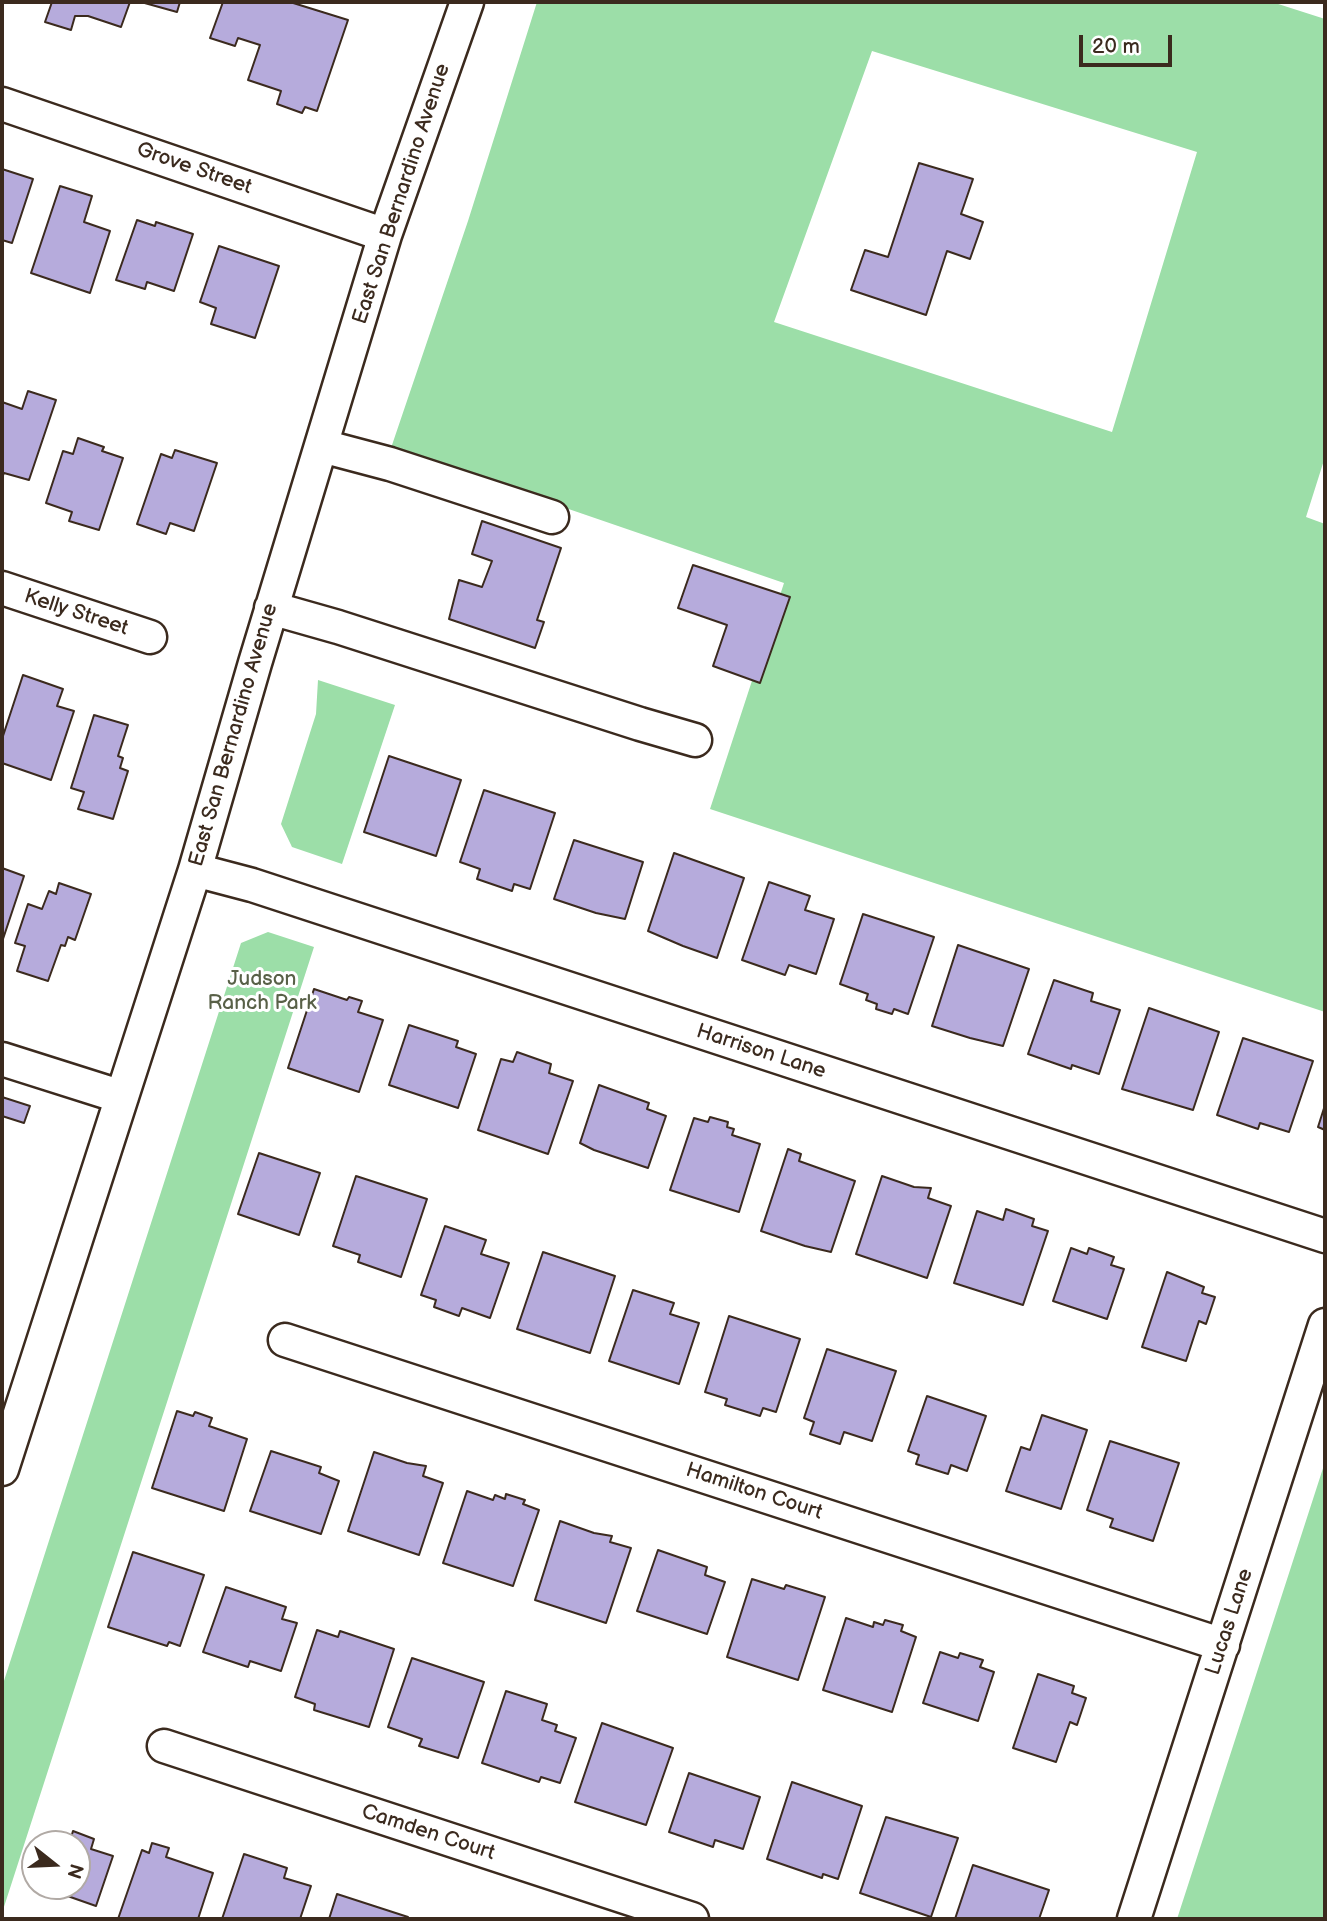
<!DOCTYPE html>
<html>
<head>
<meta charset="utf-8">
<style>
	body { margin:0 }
	#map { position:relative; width:1327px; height:1921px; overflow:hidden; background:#fff; font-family:"Balsamiq Sans",sans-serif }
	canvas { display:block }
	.frame { position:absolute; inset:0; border:4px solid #3b2a1e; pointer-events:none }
	.north { position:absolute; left:21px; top:1830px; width:70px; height:70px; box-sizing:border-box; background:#fff; border:2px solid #b1aaa5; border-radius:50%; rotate:108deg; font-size:19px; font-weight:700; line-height:28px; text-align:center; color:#3b2a1e }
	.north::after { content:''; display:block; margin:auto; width:24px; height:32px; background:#3b2a1e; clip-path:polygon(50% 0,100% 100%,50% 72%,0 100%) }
	.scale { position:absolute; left:1079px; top:35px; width:93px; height:32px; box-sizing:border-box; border:4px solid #3b2a1e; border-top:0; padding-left:9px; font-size:21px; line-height:24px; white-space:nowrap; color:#3b2a1e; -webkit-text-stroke:5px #fff; paint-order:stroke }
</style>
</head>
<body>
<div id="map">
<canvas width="1327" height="1921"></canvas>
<div class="frame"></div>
<div class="north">N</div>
<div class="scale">20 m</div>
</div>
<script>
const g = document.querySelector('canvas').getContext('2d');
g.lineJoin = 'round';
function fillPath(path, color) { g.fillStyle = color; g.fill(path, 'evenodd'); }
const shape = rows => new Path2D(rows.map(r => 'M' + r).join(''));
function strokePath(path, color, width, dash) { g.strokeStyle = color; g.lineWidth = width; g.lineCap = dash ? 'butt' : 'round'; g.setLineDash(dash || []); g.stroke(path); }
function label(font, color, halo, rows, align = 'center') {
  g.font = font + ' "Balsamiq Sans",sans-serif'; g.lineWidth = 6; g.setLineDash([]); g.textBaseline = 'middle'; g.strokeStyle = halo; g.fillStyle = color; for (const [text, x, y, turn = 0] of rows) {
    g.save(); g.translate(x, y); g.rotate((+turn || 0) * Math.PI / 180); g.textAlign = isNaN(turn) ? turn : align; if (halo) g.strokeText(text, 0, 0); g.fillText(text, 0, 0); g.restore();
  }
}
fillPath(shape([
	[537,2,1272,2,1325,19,1325,457,1306,517,1325,524,1325,1012,710,809,784,583,391,448,468,221],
	[872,51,1197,152,1112,432,774,322],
	[318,680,395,705,342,864,292,847,281,824,316,714],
	[268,932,314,947,2,1913,2,1687,241,943],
	[1325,1462,1325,1919,1177,1919]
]), '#9cdea8');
const building = shape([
	[52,2,130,2,121,27,88,16,75,16,71,30,45,22,52,2],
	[141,2,180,2,177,12,141,2],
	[223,2,290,2,348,20,317,111,305,107,302,113,277,104,281,91,248,80,260,45,238,38,235,46,210,38,223,2],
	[919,163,973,179,961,214,983,222,970,259,947,251,926,315,851,290,865,250,888,257,919,163],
	[2,169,33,179,12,243,2,240,2,169],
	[60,186,92,196,84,222,110,231,90,293,31,273,60,186],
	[137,220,155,226,156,222,193,234,174,291,147,282,145,289,116,280,137,220],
	[219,246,279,266,255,338,211,324,216,308,200,302,219,246],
	[28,391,56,400,29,480,4,473,2,478,2,402,22,409,28,391],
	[78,438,104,447,102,451,123,458,99,530,69,521,72,512,46,503,63,451,73,454,78,438],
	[175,450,217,463,194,531,170,523,166,534,137,524,161,454,172,458,175,450],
	[482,521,561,548,537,620,544,622,535,648,449,619,459,580,482,587,492,561,472,554,482,521],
	[693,565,790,597,760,683,713,666,727,625,678,608,693,565],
	[23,675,63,689,57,706,74,711,51,780,2,763,2,739,23,675],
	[94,715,128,725,118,756,123,758,120,768,128,771,113,819,78,809,84,792,71,788,94,715],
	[389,756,461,780,436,856,364,832,389,756],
	[484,790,555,813,530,889,514,884,512,891,477,879,480,869,460,862,484,790],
	[574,840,643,862,625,919,596,913,554,899,574,840],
	[674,853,744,878,717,958,683,946,648,931,674,853],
	[2,868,24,876,2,942,2,868],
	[769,882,810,896,805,910,834,919,816,974,789,965,785,975,742,960,769,882],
	[59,883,91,894,75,940,68,937,65,946,61,945,48,981,17,971,25,946,15,943,28,904,42,909,49,891,56,894,59,883],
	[863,914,934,937,908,1014,894,1009,892,1014,876,1009,877,1004,866,1000,868,994,840,984,863,914],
	[958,945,1029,969,1003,1046,970,1038,932,1026,958,945],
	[1054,980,1093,993,1091,1001,1120,1010,1099,1074,1072,1065,1071,1069,1028,1054,1054,980],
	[314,989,347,1000,349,997,362,1001,358,1012,383,1020,359,1092,288,1068,314,989],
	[1149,1008,1219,1032,1193,1110,1122,1089,1149,1008],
	[409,1025,458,1041,456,1047,476,1054,458,1108,389,1085,409,1025],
	[1243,1038,1313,1061,1289,1132,1260,1123,1258,1129,1217,1115,1243,1038],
	[517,1052,551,1064,549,1073,573,1081,548,1154,478,1130,501,1059,513,1062,517,1052],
	[599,1085,649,1103,647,1109,666,1116,648,1168,594,1150,580,1143,599,1085],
	[2,1097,30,1106,24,1123,2,1116,2,1097],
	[1325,1105,1325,1130,1318,1127,1325,1105],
	[710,1117,728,1122,727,1127,734,1129,732,1135,760,1144,739,1212,670,1190,694,1118,708,1122,710,1117],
	[788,1149,801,1154,799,1161,855,1181,831,1252,805,1246,761,1231,788,1149],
	[259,1153,320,1173,299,1235,238,1214,259,1153],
	[356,1176,427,1199,401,1277,358,1262,360,1255,333,1246,356,1176],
	[882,1176,914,1187,931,1188,928,1198,951,1206,927,1278,856,1254,882,1176],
	[1006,1209,1034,1219,1032,1226,1048,1231,1023,1305,954,1283,977,1211,1003,1220,1006,1209],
	[445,1226,486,1240,481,1254,509,1263,490,1318,462,1308,459,1316,434,1307,436,1300,421,1295,445,1226],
	[1071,1248,1087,1254,1089,1248,1114,1257,1111,1265,1124,1269,1107,1319,1053,1301,1071,1248],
	[543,1252,615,1276,590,1353,517,1329,543,1252],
	[1167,1272,1204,1287,1202,1293,1215,1297,1206,1324,1199,1321,1186,1361,1142,1347,1167,1272],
	[633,1290,674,1303,670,1314,699,1323,679,1384,609,1361,633,1290],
	[729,1316,800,1339,776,1412,763,1408,760,1416,725,1405,727,1399,705,1392,729,1316],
	[827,1349,896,1371,872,1441,844,1432,840,1444,810,1434,814,1422,804,1418,827,1349],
	[927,1396,986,1416,967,1471,951,1465,948,1474,916,1464,919,1455,908,1451,927,1396],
	[177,1411,193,1416,195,1412,212,1418,209,1426,247,1439,224,1511,152,1488,177,1411],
	[1042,1415,1087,1430,1061,1509,1006,1491,1021,1447,1030,1450,1042,1415],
	[1110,1441,1179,1463,1153,1541,1110,1527,1113,1519,1087,1510,1110,1441],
	[271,1451,321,1467,319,1473,339,1481,321,1534,250,1511,271,1451],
	[374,1452,407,1463,426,1466,423,1476,443,1483,419,1555,348,1531,374,1452],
	[467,1491,493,1500,495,1495,505,1499,506,1494,525,1500,523,1504,539,1510,513,1586,443,1563,467,1491],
	[560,1521,594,1533,612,1536,610,1542,631,1548,606,1623,535,1600,560,1521],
	[658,1550,707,1567,705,1575,725,1582,707,1634,637,1611,658,1550],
	[133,1552,204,1575,180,1646,169,1642,167,1646,108,1627,133,1552],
	[752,1579,784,1589,786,1585,825,1597,798,1680,727,1657,752,1579],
	[226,1587,286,1607,282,1619,297,1623,281,1671,250,1661,248,1667,203,1652,226,1587],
	[846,1618,873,1627,874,1622,883,1625,885,1620,903,1625,901,1631,916,1637,892,1712,823,1690,846,1618],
	[317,1630,338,1637,340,1631,394,1649,369,1727,314,1710,315,1704,295,1697,317,1630],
	[940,1652,958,1658,960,1653,983,1660,980,1667,994,1672,978,1721,923,1703,940,1652],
	[412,1658,484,1682,458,1758,419,1746,422,1739,388,1727,412,1658],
	[1038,1674,1074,1686,1072,1693,1086,1698,1077,1725,1070,1722,1056,1762,1013,1748,1038,1674],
	[506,1691,547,1704,542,1720,557,1725,555,1731,576,1738,560,1783,541,1777,539,1782,482,1763,506,1691],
	[602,1723,673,1748,646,1825,575,1802,602,1723],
	[689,1773,760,1797,743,1849,715,1840,713,1847,669,1832,689,1773],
	[792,1782,862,1806,838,1879,823,1874,822,1878,767,1859,792,1782],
	[886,1817,958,1838,931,1917,860,1893,886,1817],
	[73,1831,94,1839,91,1849,113,1856,96,1906,39,1886,77,1886,77,1844,53,1844,55,1836,70,1841,73,1831],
	[152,1843,169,1848,166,1857,213,1873,198,1919,118,1919,142,1850,149,1853,152,1843],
	[244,1854,287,1868,284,1878,311,1886,300,1919,222,1919,244,1854],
	[973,1865,1049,1890,1039,1919,955,1919,973,1865],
	[337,1894,408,1917,407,1919,329,1919,337,1894]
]);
fillPath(building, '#b6abdc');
strokePath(building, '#3b2a1e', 2);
const minor = shape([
	[2,104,385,235],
	[322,446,390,464,552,517],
	[2,588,150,637],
	[271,608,338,627,640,724,695,740],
	[195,870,252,885,1325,1236],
	[2,1059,122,1097],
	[285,1340,1223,1645],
	[2,1469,195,870,255,663,385,235,467,2],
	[164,1746,692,1919],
	[1134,1919,1325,1325]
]);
strokePath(minor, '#3b2a1e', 37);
strokePath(minor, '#fff', 32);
label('21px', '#3b2a1e', '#fff', [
	["Grove Street",194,169,19],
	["East San Bernardino Avenue",402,194,-72],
	["Kelly Street",76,613,18],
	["East San Bernardino Avenue",234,735,-74],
	["Harrison Lane",761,1052,18],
	["Hamilton Court",754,1492,18],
	["Lucas Lane",1230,1622,-72],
	["Camden Court",428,1833,18]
]);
label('21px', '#586047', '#fff', [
	["Judson",262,980],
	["Ranch Park",262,1004]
]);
</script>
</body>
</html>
